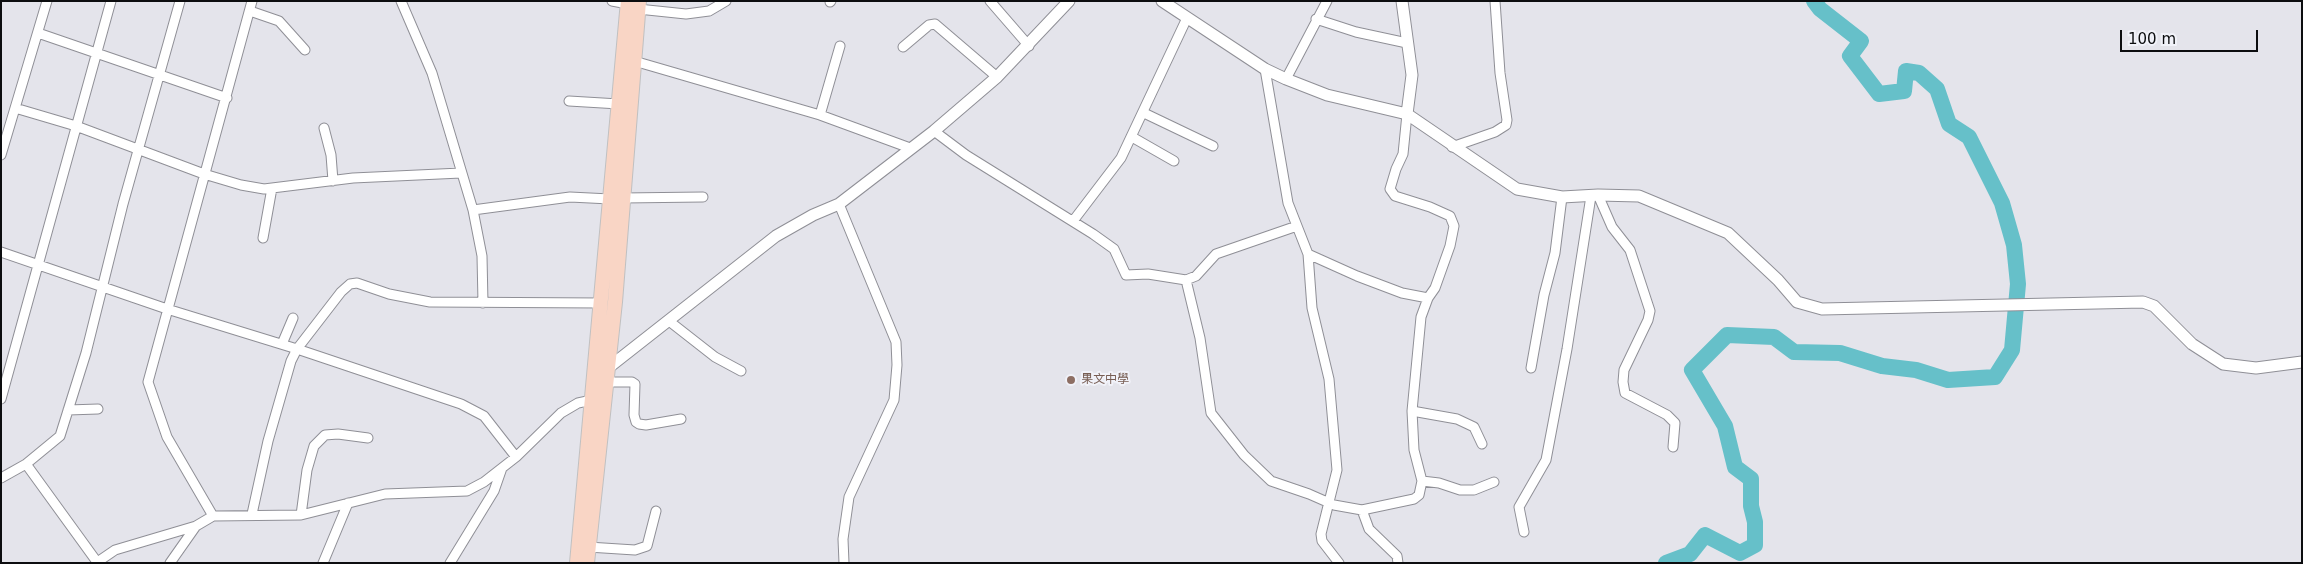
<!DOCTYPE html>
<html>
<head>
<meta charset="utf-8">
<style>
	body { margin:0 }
	#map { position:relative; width:2303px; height:564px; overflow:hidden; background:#e4e4eb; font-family:"DejaVu Sans",sans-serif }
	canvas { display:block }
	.frame { position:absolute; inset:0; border:2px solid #0c0d0f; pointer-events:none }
	.scale { position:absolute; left:2120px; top:30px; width:138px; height:22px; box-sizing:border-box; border:2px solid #0c0d0f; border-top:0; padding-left:6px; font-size:15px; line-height:18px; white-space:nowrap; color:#0c0d0f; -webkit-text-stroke:4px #f1f2f9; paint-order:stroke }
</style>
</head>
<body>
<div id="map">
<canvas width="2303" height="564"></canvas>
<div class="frame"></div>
<div class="scale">100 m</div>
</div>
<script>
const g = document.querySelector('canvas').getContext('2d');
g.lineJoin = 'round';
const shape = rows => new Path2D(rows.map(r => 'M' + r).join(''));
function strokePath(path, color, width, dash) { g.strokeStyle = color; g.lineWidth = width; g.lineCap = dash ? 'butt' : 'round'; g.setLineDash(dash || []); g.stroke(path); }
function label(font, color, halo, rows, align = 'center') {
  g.font = font + ' "DejaVu Sans","Noto Sans SC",sans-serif'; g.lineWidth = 4; g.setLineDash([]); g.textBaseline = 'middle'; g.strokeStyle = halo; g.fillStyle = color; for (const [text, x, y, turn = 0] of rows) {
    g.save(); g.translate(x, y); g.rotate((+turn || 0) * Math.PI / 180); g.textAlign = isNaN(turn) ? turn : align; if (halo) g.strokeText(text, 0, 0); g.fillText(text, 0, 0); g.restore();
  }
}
strokePath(shape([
	[1666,563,1690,554,1705,535,1740,553,1755,545,1755,522,1751,506,1751,479,1735,467,1725,426,1692,370,1727,335,1774,337,1794,352,1840,353,1882,366,1916,370,1948,380,1995,377,2012,350,2018,284,2014,245,2002,203,1969,137,1949,124,1937,89,1919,73,1906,71,1904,91,1879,94,1850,56,1861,41,1820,9,1814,1]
]), '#66c0c9', 16);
const minor = shape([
	[401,1,432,73,473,210,482,256,483,303],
	[612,1,628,4],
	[990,1,1029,46],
	[830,2,831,1],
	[638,9,686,14,709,11,726,1],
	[250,11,279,21,305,50],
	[1316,19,1356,32,1407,43],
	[38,33,227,98],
	[903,47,929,25,935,24,997,77],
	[634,61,820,115,910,148],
	[1265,69,1288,203,1308,254,1312,308,1329,379,1337,470,1321,534,1322,541,1339,563],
	[1286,79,1327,1],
	[569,101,619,104],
	[15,108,76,126,204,174,241,185,264,189,353,178,461,173],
	[1144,113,1213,146],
	[820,115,840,46],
	[324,128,331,155,333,181],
	[934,131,966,155,1093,234,1114,249,1126,275,1148,274,1186,280],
	[1132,137,1174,161],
	[1452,147,1495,132,1506,125,1507,120,1500,73,1495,1],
	[1,155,47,1],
	[1598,195,1612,227,1630,250,1650,311,1648,320,1624,370,1623,382,1625,393,1667,415,1675,423,1673,447],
	[623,198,703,197],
	[839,204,896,342,897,365,894,400,849,497,843,539,844,563],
	[473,210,570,197,610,199],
	[1073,221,1121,158,1187,18],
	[1297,226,1216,254,1196,276,1186,280,1200,338,1211,413,1244,455,1271,481,1309,494,1334,505,1362,510,1414,499,1419,495,1422,481,1414,450,1412,411,1421,317,1428,298,1435,288,1450,246,1454,226,1450,216,1430,207,1395,196,1390,189,1396,169,1403,154,1407,114],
	[263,238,272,188],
	[1,252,167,309,297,349,461,404,484,416,516,457],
	[1308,254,1357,276,1402,293,1428,298],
	[669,321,715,357,741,371],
	[282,344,293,318],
	[1531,368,1544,295,1555,253,1562,197],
	[607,382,632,382,635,384,634,415,636,422,639,424,646,425,681,419],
	[1,399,111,1],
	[68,410,98,409],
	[1412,411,1457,419,1474,427,1482,444],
	[26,464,97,562],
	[1,478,26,464,60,436,86,353,123,204,180,1],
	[1422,481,1439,483,1460,490,1474,490,1494,482],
	[1362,510,1369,529,1397,556,1398,563],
	[252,514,268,441,291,361,297,349,341,292,350,284,357,283,389,294,430,302,601,303],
	[301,515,307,470,314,446,325,435,338,434,368,438],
	[213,516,167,437,148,382,252,1],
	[1524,532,1519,507,1546,460,1567,349,1591,196],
	[588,547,635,550,647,546,656,511],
	[96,563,115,550,196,526,213,516,301,515,385,494,467,491,484,482,516,457,561,413,578,403,592,400],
	[170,563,196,526],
	[323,563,348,503],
	[450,563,494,491,502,468]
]);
const tertiary = shape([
	[1162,1,1265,69,1286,79,1327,95,1407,114,1517,189,1562,197,1598,195,1639,196,1728,233,1778,280,1797,302,1822,309,2143,302,2154,306,2192,344,2223,364,2256,368,2302,362],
	[1402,1,1412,75,1407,114],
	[608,368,776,236,813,215,839,204,934,131,997,77,1069,1]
]);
const primary = shape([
	[577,563,628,1],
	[587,563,615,302,639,1]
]);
strokePath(minor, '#8f8f96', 11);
strokePath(tertiary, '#8f8f96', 13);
strokePath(primary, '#c0c0c1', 16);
strokePath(minor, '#fff', 9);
strokePath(tertiary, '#fff', 11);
strokePath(primary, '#f9d5c5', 14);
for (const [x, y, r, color] of [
	[1071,380,5,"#8d6e63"]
]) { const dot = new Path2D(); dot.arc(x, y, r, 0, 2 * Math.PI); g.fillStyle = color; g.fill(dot); strokePath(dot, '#f1f2f9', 2); }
label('12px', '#785e54', '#f1f2f9', [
	["果文中學",1081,380]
], 'left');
</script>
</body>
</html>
